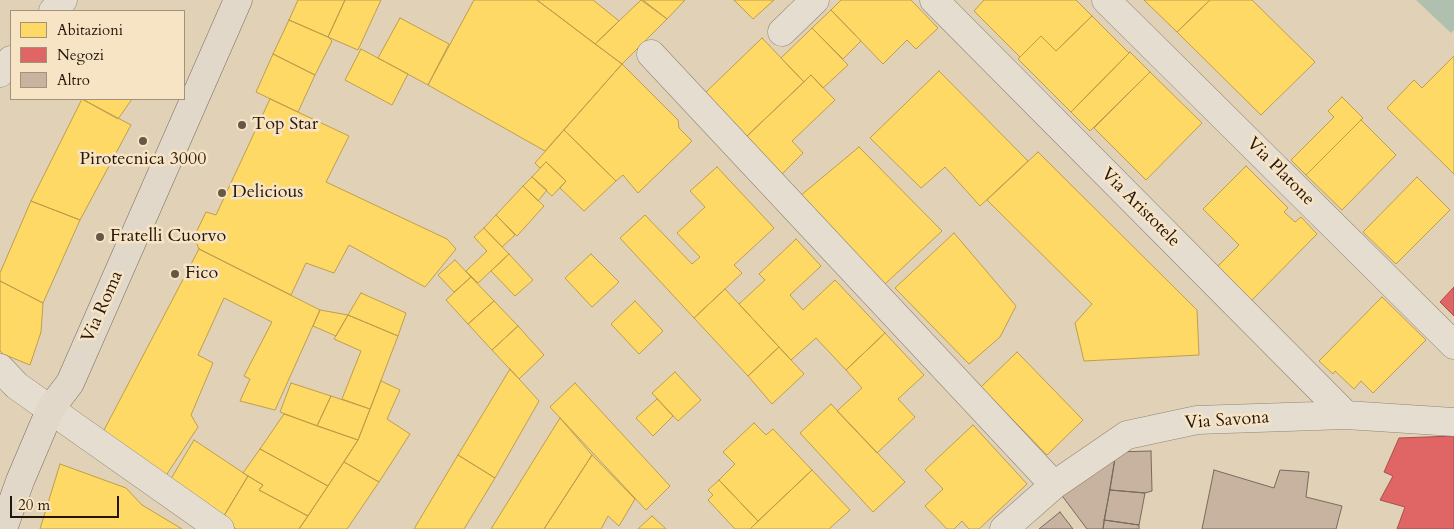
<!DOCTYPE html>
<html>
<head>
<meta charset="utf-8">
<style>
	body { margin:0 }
	#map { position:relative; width:1454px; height:529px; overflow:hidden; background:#e0d1b7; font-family:Cardo,serif }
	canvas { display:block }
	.legend { position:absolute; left:10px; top:10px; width:175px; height:90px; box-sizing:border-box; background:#f6e4c5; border:1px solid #a3927a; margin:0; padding:6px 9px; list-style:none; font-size:15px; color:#26160a }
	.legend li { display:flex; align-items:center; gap:10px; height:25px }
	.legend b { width:25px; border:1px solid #a3927a }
	.scale { position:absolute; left:10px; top:496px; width:109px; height:22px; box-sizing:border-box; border:2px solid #26160a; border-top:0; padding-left:6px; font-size:15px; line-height:18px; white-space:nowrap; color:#26160a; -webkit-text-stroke:4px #f6e4c5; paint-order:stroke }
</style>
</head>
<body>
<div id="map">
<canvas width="1454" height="529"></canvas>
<ul class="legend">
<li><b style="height:14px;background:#ffd966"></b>Abitazioni</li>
<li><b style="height:14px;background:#e06666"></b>Negozi</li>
<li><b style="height:14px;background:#c8b3a0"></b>Altro</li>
</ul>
<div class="scale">20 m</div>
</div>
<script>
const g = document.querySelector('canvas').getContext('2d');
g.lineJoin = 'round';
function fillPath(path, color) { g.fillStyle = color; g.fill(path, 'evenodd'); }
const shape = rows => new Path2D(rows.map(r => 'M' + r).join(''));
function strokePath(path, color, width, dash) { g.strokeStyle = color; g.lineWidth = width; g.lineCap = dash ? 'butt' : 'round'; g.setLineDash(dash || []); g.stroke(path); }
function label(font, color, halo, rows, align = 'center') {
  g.font = font + ' Cardo,serif'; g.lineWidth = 5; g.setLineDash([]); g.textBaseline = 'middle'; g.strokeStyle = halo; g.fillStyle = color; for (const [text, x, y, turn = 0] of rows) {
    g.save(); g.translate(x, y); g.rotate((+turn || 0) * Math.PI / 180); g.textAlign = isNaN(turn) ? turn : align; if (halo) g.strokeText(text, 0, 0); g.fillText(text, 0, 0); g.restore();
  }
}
fillPath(shape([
	[1416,0,1454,0,1454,30,1451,33]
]), '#b0c0af');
const homes = shape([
	[298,0,345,0,328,37,289,20,298,0],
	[345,0,381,0,358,50,328,37,345,0],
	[474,0,537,0,622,64,545,151,428,85,474,0],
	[537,0,593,0,619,21,595,44,537,0],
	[641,0,667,19,622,64,595,44,641,0],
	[643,0,685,0,667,19,643,0],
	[734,0,774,0,753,19,734,0],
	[841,0,911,0,938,28,916,49,907,40,883,64,831,10,841,0],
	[984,0,1076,0,1092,16,1056,51,1041,36,1020,57,974,11,984,0],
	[1144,0,1210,0,1177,32,1144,0],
	[1210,0,1252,0,1315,62,1261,115,1177,32,1210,0],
	[831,10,861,41,843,59,812,28,831,10],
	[1092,16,1129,53,1071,112,1018,59,1041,36,1056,51,1092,16],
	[400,18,449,44,428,85,378,58,400,18],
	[289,20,328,37,332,41,315,75,273,54,289,20],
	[812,28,848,65,823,88,811,75,804,82,781,58,812,28],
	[762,38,804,82,746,137,704,94,762,38],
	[361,49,408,74,392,105,345,80,361,49],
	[1130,52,1150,72,1090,131,1071,112,1130,52],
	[273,54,315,75,298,112,256,92,273,54],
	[1454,56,1454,174,1387,108,1414,80,1422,88,1454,56],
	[622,64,678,120,679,128,692,141,638,193,623,175,616,181,564,130,622,64],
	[939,71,1028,161,980,206,945,167,921,188,870,138,939,71],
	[1150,72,1202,123,1146,180,1094,128,1150,72],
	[811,75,835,100,792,141,803,153,782,174,746,137,811,75],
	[1342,97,1363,118,1306,175,1291,160,1334,117,1328,111,1342,97],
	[82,99,131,125,80,220,31,201,82,99],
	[82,99,132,99,118,119,82,99],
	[270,99,349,136,326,182,447,239,456,249,425,287,349,245,334,273,306,263,291,295,199,249,194,237,206,212,216,215,270,99],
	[1361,120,1396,155,1342,210,1306,175,1361,120],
	[564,130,616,181,584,211,560,188,566,181,546,162,540,168,535,163,564,130],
	[859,147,942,231,885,284,800,196,859,147],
	[1038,152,1197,310,1199,355,1084,361,1075,323,1092,304,987,200,1038,152],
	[546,162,566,181,552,196,532,177,546,162],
	[1246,166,1288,208,1284,212,1295,222,1301,217,1317,234,1248,304,1214,270,1239,245,1203,209,1246,166],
	[717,167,774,228,734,265,742,273,694,318,620,238,645,215,692,264,700,257,677,233,705,207,690,191,717,167],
	[532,177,547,190,538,201,523,186,532,177],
	[1417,177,1450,210,1396,264,1363,232,1417,177],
	[523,186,544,206,517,236,496,215,523,186],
	[31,201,80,220,43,303,0,281,0,273,31,201],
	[496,215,515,235,502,247,484,228,496,215],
	[484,228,509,254,478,283,466,271,487,251,474,237,484,228],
	[954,233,1016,306,1000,337,969,364,895,288,954,233],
	[796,239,821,266,790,295,803,310,835,280,885,333,846,370,816,338,791,360,739,304,765,280,759,274,796,239],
	[199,249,320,310,275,410,240,401,250,379,244,376,272,322,224,298,198,355,213,363,191,415,198,427,165,477,103,432,199,249],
	[509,254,533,280,515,296,491,271,509,254],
	[591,254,619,282,592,307,565,278,591,254],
	[455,260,471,277,454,292,438,275,455,260],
	[471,277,494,301,468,324,446,300,471,277],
	[0,281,43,303,41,332,30,365,3,354,0,351,0,281],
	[725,289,779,347,748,376,694,318,725,289],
	[361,293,406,313,398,336,348,315,361,293],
	[1382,297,1426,340,1373,393,1361,381,1354,389,1335,371,1333,374,1319,361,1382,297],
	[494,301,518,326,492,350,468,324,494,301],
	[635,301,663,331,639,354,611,324,635,301],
	[320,310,348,315,336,336,313,326,320,310],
	[348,315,398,336,370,409,342,399,361,351,334,339,348,315],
	[518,326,544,355,519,379,492,350,518,326],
	[885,333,924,375,898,399,915,417,877,453,837,411,862,388,846,370,885,333],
	[779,347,804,374,772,404,748,376,779,347],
	[1017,352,1083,420,1047,455,981,387,1017,352],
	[510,369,539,401,495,478,458,455,510,369],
	[675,372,701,400,678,421,652,393,675,372],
	[381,381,400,390,387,419,410,434,379,482,344,462,358,440,381,381],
	[291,383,331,396,317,426,280,412,291,383],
	[575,383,670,486,646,510,550,407,575,383],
	[331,396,370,409,358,440,317,426,331,396],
	[657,399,673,416,653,436,636,418,657,399],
	[831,404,905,482,873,512,800,433,831,404],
	[284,414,358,440,328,486,260,449,284,414],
	[560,418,592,455,544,529,491,529,560,418],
	[754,423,766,435,773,429,812,470,758,521,719,480,735,464,723,452,754,423],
	[973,425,1027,484,979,529,969,529,962,521,954,529,947,529,925,506,943,489,925,470,973,425],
	[194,440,248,476,222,519,169,482,194,440],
	[260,449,328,486,308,516,259,490,263,485,243,473,260,449],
	[458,455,495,478,464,529,414,529,458,455],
	[592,455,635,499,619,526,608,516,601,529,544,529,592,455],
	[344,462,379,482,347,529,299,529,344,462],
	[60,464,126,488,142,505,182,529,40,529,60,464],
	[812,470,850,510,829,529,750,529,812,470],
	[248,476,263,485,259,490,308,516,299,529,236,529,222,519,248,476],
	[719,480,758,521,750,529,735,529,708,500,713,495,708,490,719,480],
	[652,516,666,529,638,529,652,516]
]);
fillPath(homes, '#ffd966');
strokePath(homes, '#be9e4a', 1);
const shops = shape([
	[1454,287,1454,316,1440,302,1454,287],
	[1454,436,1454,529,1397,529,1405,507,1380,500,1393,476,1384,472,1399,438,1454,436]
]);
fillPath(shops, '#e06666');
strokePath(shops, '#a84e4a', 1);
const building = shape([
	[1151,451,1152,491,1145,493,1110,490,1116,452,1151,451],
	[1116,452,1103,529,1087,529,1060,493,1116,452],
	[1214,470,1274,488,1280,470,1309,472,1306,497,1342,506,1336,529,1202,529,1214,470],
	[1110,490,1145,493,1139,525,1104,520,1110,490],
	[1060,512,1073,529,1039,529,1060,512],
	[1104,520,1139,525,1139,529,1103,529,1104,520]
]);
fillPath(building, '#c8b3a0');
strokePath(building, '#756b5d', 1);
const minor = shape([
	[934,0,1346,415],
	[1106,0,1454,345],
	[53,11,63,0],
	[782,32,815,0],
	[651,54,1054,485],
	[0,73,11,60],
	[0,368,17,386,220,529],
	[1004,529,1054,485,1127,435,1197,420,1346,415,1454,422]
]);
const primary = shape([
	[3,529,20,481,51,408,70,383,238,0]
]);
strokePath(minor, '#8f8474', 29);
strokePath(primary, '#756b5d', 29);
strokePath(minor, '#e5ded0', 28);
strokePath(primary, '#e1d8c9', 28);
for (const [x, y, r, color] of [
	[242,125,5,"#675747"],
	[143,141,5,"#675747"],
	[222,193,5,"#675747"],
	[100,237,5,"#675747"],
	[175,274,5,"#675747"]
]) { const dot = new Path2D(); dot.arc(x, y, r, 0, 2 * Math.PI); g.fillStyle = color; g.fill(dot); strokePath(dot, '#f6e4c5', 2); }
label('18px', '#26160a', '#f6e4c5', [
	["Top Star",252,125],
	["Pirotecnica 3000",143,160,"center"],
	["Delicious",232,193],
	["Fratelli Cuorvo",110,237],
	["Fico",185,274]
], 'left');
label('18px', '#26160a', '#f6e4c5', [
	["Via Platone",1280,172,45],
	["Via Aristotele",1140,208,45],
	["Via Roma",103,307,-66],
	["Via Savona",1227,421,-4]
]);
</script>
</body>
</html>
